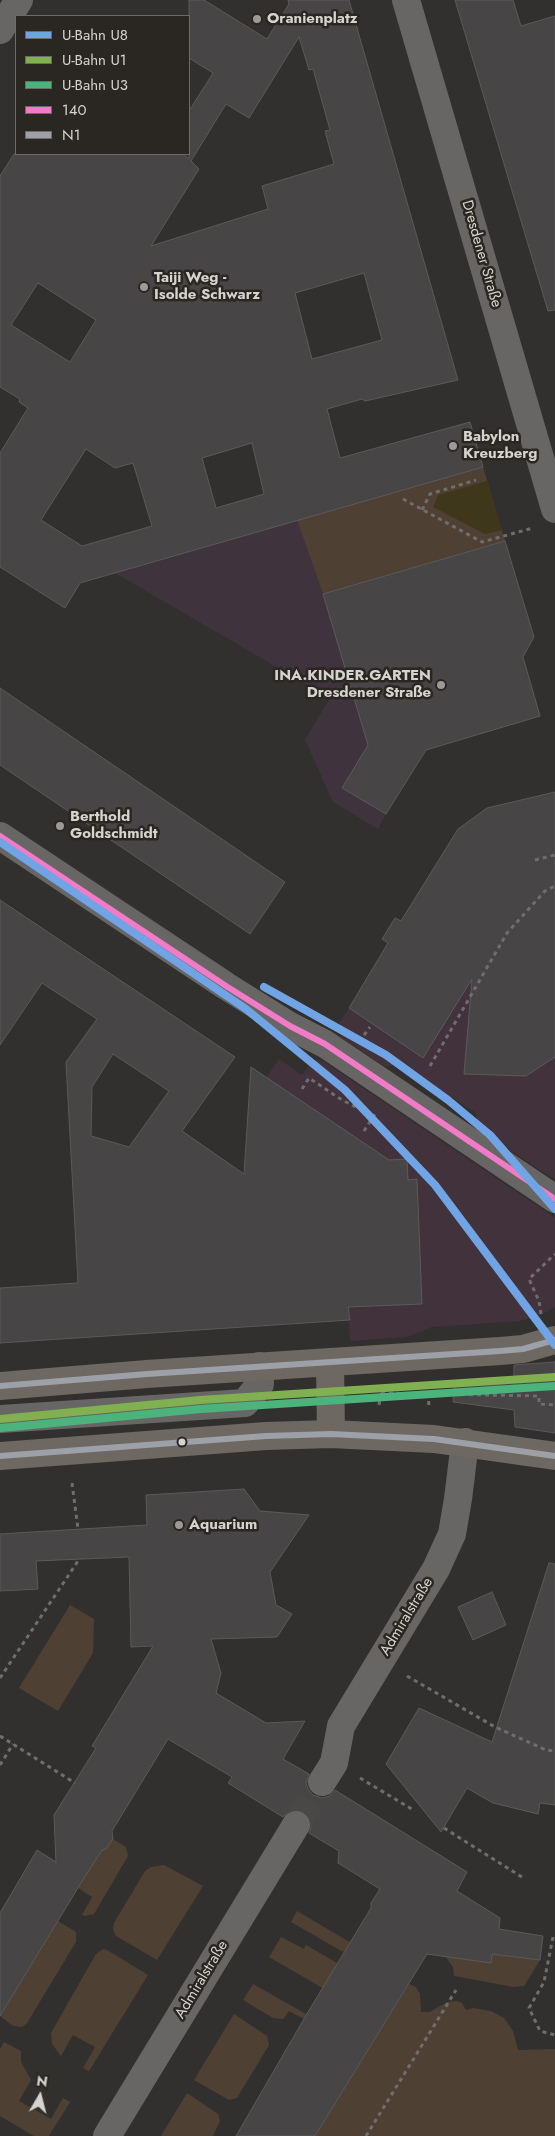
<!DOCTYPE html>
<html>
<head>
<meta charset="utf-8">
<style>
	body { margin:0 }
	#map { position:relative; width:555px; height:2136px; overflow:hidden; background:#32302e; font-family:Jost,sans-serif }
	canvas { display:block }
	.legend { position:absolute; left:15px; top:15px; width:175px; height:140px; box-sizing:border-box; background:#2a2622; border:1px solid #6e6b67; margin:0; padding:6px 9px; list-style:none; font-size:15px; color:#d5d2cf }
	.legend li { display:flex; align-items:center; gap:10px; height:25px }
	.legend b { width:25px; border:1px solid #6e6b67 }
	.north { position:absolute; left:15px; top:2071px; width:50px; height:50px; -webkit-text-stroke:4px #2a2622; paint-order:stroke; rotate:8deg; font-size:14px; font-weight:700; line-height:20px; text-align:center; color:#d5d2cf }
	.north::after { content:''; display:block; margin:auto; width:18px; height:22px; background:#d5d2cf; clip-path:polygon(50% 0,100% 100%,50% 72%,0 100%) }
</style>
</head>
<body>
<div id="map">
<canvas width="555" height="2136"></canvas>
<ul class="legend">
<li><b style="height:6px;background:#70a4e4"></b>U-Bahn U8</li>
<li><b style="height:6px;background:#80b050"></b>U-Bahn U1</li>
<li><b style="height:6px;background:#4bb47c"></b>U-Bahn U3</li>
<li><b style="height:6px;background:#f17bc7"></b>140</li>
<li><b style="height:6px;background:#9da0a7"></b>N1</li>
</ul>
<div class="north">N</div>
</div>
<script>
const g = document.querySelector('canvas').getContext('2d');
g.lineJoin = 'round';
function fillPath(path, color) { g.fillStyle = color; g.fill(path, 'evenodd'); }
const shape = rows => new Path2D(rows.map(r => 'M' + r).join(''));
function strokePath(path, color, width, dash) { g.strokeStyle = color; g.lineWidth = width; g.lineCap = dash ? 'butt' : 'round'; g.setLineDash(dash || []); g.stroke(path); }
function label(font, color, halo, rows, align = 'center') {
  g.font = font + ' Jost,sans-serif'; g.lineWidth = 5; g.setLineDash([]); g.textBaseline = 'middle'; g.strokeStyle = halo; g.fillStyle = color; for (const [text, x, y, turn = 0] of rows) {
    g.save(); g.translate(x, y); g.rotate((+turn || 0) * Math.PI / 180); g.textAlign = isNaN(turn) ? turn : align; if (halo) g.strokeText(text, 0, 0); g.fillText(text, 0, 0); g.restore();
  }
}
fillPath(shape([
	[555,849,555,1180,478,1129,476,1113,402,1064,385,1067,341,1037,337,1030,340,1022,349,1008,422,1057,494,940],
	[279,1059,302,1075,312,1061,315,1060,323,1061,555,1218,555,1307,541,1315,520,1321,432,1327,407,1337,350,1341,343,1191,301,1179,246,1141,248,1104]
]), '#42323b');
fillPath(shape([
	[297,520,323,594,368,745,342,788,386,814,378,829,333,802,305,740,330,698,115,573]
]), '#3f333e');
fillPath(shape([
	[483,467,505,541,323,594,297,520],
	[70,1605,94,1619,93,1653,58,1711,19,1688],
	[113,1839,126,1847,128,1856,94,1914,85,1916,82,1915,92,1897,78,1888,101,1849,106,1849],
	[164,1865,203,1886,157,1960,116,1936,113,1929,114,1923,145,1871,151,1867],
	[297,1911,351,1943,343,1952,291,1922],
	[58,1921,76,1932,76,1942,27,2023,22,2027,13,2026,0,2016],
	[281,1937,304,1949,306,1945,337,1963,335,1966,339,1968,326,1990,269,1957],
	[103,1949,107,1950,148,1975,89,2071,83,2068,95,2047,73,2035,61,2056,52,2044,51,2033,96,1954],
	[492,1954,540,1960,524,1986,514,1987,454,1976,453,1967,445,1956,491,1962],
	[253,1984,306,2014,304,2019,289,2011,283,2019,273,2018,243,2000],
	[409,1984,416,1987,420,1994,421,2012,430,2012,447,2002,456,2001,462,2003,466,2010,473,2008,491,2011,504,2018,513,2031,518,2050,555,2049,555,2136,315,2136],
	[234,2014,267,2036,269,2045,237,2098,229,2100,194,2080],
	[4,2042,21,2051,21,2062,31,2080,19,2101,51,2119,63,2098,70,2102,49,2136,34,2136,0,2116,0,2049],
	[187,2093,218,2114,220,2121,213,2136,161,2136]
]), '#4e4133');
fillPath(shape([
	[487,481,502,530,485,534,433,507,438,495]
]), '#3e371b');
const building = shape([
	[189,0,204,0,267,39,289,4,288,0,349,0,458,380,365,401,362,399,327,409,340,458,470,422,483,467,80,583,65,608,0,567,0,453,28,408,19,402,20,399,0,387,0,176,14,154,183,154,189,159,189,111,213,73,189,58,189,0],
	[299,37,309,70,313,69,330,130,325,131,334,164,262,186,268,209,151,246,199,169,191,161,226,104,249,118,299,37],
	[364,273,382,340,312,359,295,293,364,273],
	[38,283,96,320,70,362,11,325,38,283],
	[252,443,264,494,216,508,202,458,252,443],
	[86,449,115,468,133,463,152,526,82,546,41,520,86,449],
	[455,0,513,0,521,26,555,16,555,310,548,311,455,0],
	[505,541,534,637,523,657,540,716,426,750,386,814,342,788,368,745,323,594,505,541],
	[0,688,285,882,250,934,0,765,0,688],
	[555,792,555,1057,526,1076,464,1074,472,979,423,1058,349,1008,388,943,382,939,395,918,401,921,458,829,487,808,555,792],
	[0,900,235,1057,182,1131,244,1174,251,1067,389,1160,407,1159,408,1180,417,1179,422,1304,348,1307,350,1320,0,1343,0,1288,78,1283,66,1062,97,1019,42,983,0,1045,0,900],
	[113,1054,169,1091,129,1147,91,1136,92,1087,113,1054],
	[555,1362,555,1433,515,1427,514,1410,453,1402,454,1385,514,1385,514,1365,555,1362],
	[244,1489,260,1511,309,1515,270,1572,276,1605,292,1614,277,1637,211,1639,221,1673,216,1693,266,1723,305,1721,283,1759,309,1774,306,1782,308,1789,313,1795,322,1798,330,1796,335,1790,467,1872,457,1891,500,1918,499,1929,543,1936,540,1960,492,1954,491,1963,427,1954,315,2136,236,2136,308,2012,371,1908,371,1903,380,1889,338,1863,339,1851,309,1833,312,1825,309,1817,304,1812,296,1809,288,1812,283,1817,228,1783,232,1777,168,1739,112,1831,113,1839,106,1849,102,1850,84,1878,0,2016,0,1913,37,1850,56,1862,54,1815,96,1748,92,1746,153,1646,131,1647,129,1557,36,1561,38,1589,0,1591,0,1534,147,1525,146,1495,244,1489],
	[549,1563,555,1564,555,1805,540,1803,538,1814,493,1803,467,1788,441,1832,386,1764,419,1708,492,1742,549,1563],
	[492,1592,506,1625,473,1640,458,1607,492,1592]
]);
fillPath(building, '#474545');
strokePath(building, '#5b5a5a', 1);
strokePath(shape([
	[296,1825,322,1782]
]), '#4a4846', 28, [28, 14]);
strokePath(shape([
	[403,499,482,542,533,528],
	[422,510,430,494,476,480],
	[535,860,555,855],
	[364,1035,370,1027],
	[430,1066,507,933,545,891,555,886],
	[302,1089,309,1078,342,1100,364,1111],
	[364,1131,375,1114],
	[541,1314,539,1301,529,1279,555,1254],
	[428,1385,429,1409],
	[381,1393,539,1396,539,1404,555,1405],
	[379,1405,381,1392],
	[72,1483,78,1529],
	[407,1676,495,1727,546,1750,555,1751],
	[0,1678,80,1558],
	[0,1736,75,1783],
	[0,1765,13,1744],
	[360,1778,415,1811],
	[444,1828,525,1879],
	[553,1937,544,1982,529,2008,540,2031,555,2035],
	[366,2136,456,1990]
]), '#706e6d', 3, [4, 4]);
strokePath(shape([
	[406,0,555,509],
	[0,30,19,0],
	[0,836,226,986,290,1026,325,1044,555,1199],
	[0,1419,245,1403,260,1384,259,1366],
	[322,1782,334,1763,341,1726,436,1569,452,1534,458,1499,465,1442],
	[107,2136,296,1825]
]), '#686665', 28);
strokePath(shape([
	[330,1362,331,1434],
	[0,1386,147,1374,500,1351,523,1349,555,1340],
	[0,1456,266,1436,331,1434,434,1439,555,1456]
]), '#6e6863', 28);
strokePath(shape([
	[0,836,226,986,290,1026,325,1044,555,1199]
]), '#f17bc7', 6);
strokePath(shape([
	[0,1386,147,1374,500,1351,523,1349,555,1340],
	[0,1456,266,1436,331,1434,434,1439,555,1456]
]), '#9da0a7', 6);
strokePath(shape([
	[0,842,246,1009,345,1090,435,1185,555,1345],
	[264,987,386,1055,448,1100,490,1135,555,1209]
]), '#70a4e4', 8);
strokePath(shape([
	[0,1419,200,1400,555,1377]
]), '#80b050', 8);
strokePath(shape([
	[1,1428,201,1409,555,1386]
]), '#4bb47c', 8);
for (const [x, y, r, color] of [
	[257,19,5,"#9c9997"],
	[144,287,5,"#9c9997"],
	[453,446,5,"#9c9997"],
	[441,685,5,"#9c9997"],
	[60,826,5,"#9c9997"],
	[182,1442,4.5,"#d5d2cf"],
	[179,1525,5,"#9c9997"]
]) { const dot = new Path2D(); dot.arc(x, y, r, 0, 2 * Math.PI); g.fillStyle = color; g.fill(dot); strokePath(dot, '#2a2622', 2); }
label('bold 15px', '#d5d2cf', '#2a2622', [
	["Oranienplatz",267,19],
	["Taiji Weg -",154,278],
	["Isolde Schwarz",154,295],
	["Babylon",463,437],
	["Kreuzberg",463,454],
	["INA.KINDER.GARTEN",431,676,"right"],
	["Dresdener Straße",431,693,"right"],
	["Berthold",70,817],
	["Goldschmidt",70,834],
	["Aquarium",189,1525]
], 'left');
label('15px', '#d5d2cf', '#2a2622', [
	["Dresdener Straße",481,254,74],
	["Admiralstraße",407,1617,-59],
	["Admiralstraße",202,1980,-59]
]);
</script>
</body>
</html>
